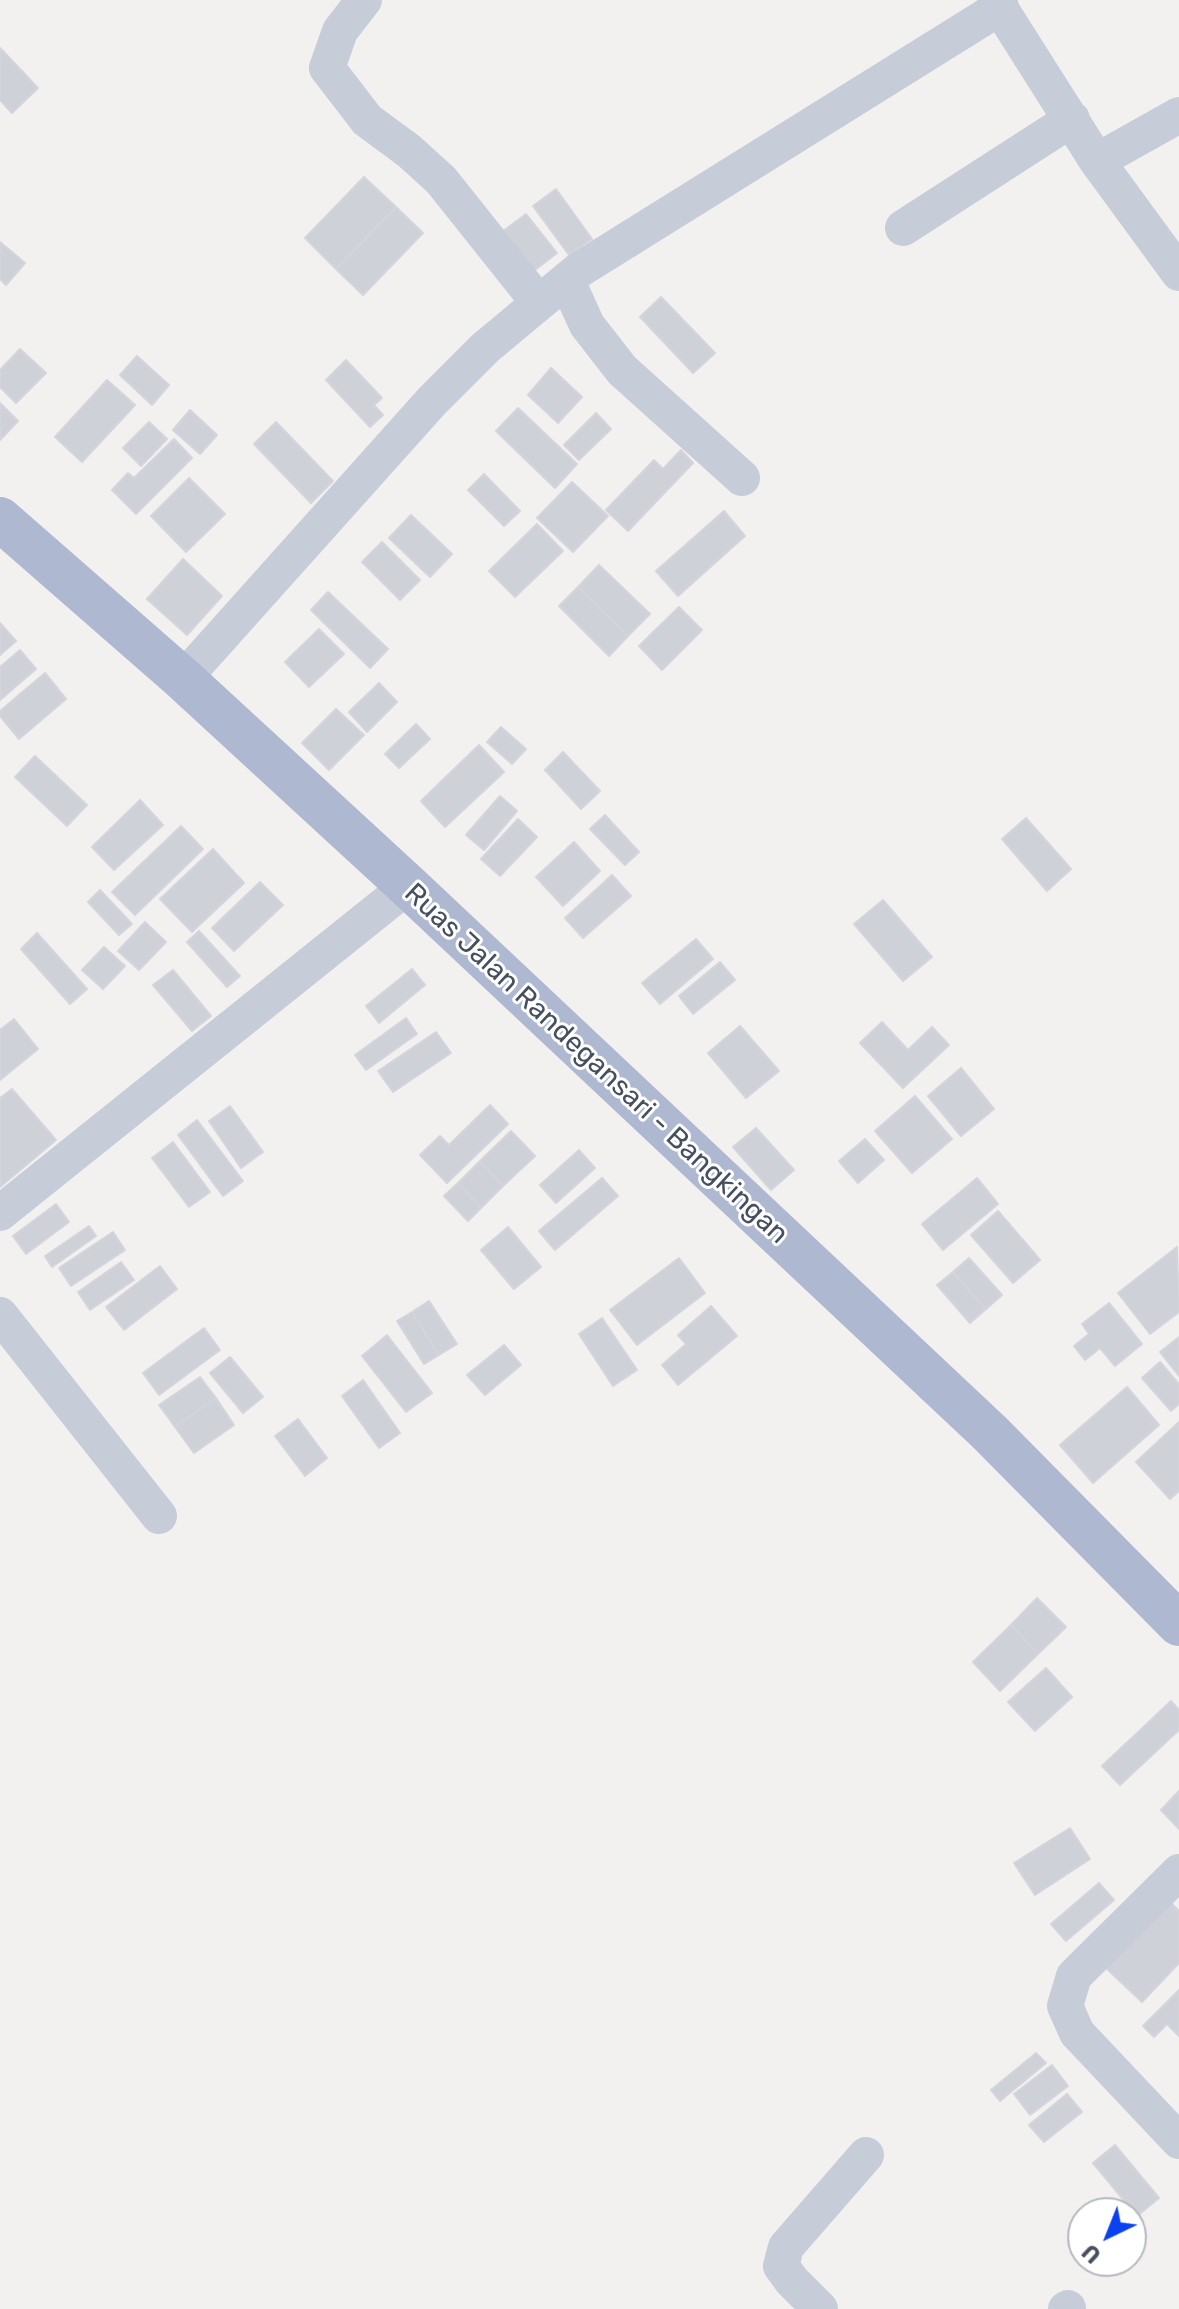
<!DOCTYPE html>
<html>
<head>
<meta charset="utf-8">
<style>
	body { margin:0 }
	#map { position:relative; width:1179px; height:2309px; overflow:hidden; background:#f3f1f0; font-family:Rubik,sans-serif }
	canvas { display:block }
	.north { position:absolute; left:1067px; top:2197px; width:80px; height:80px; box-sizing:border-box; background:#fff; border:2px solid #b5b9bf; border-radius:50%; rotate:223deg; font-size:22px; font-weight:700; line-height:32px; text-align:center; color:#464f5f }
	.north::after { content:''; display:block; margin:auto; width:28px; height:36px; background:#0a41f3; clip-path:polygon(50% 0,100% 100%,50% 72%,0 100%) }
</style>
</head>
<body>
<div id="map">
<canvas width="1179" height="2309"></canvas>
<div class="north">U</div>
</div>
<script>
const g = document.querySelector('canvas').getContext('2d');
g.lineJoin = 'round';
function fillPath(path, color) { g.fillStyle = color; g.fill(path, 'evenodd'); }
const shape = rows => new Path2D(rows.map(r => 'M' + r).join(''));
function strokePath(path, color, width, dash) { g.strokeStyle = color; g.lineWidth = width; g.lineCap = dash ? 'butt' : 'round'; g.setLineDash(dash || []); g.stroke(path); }
function label(font, color, halo, rows, align = 'center') {
  g.font = font + ' Rubik,sans-serif'; g.lineWidth = 6; g.setLineDash([]); g.textBaseline = 'middle'; g.strokeStyle = halo; g.fillStyle = color; for (const [text, x, y, turn = 0] of rows) {
    g.save(); g.translate(x, y); g.rotate((+turn || 0) * Math.PI / 180); g.textAlign = isNaN(turn) ? turn : align; if (halo) g.strokeText(text, 0, 0); g.fillText(text, 0, 0); g.restore();
  }
}
const building = shape([
	[0,48,38,88,12,113,0,100,0,48],
	[364,177,396,207,336,269,305,238,364,177],
	[556,189,592,239,569,255,533,206,556,189],
	[396,207,423,233,363,295,336,269,396,207],
	[526,214,557,253,526,277,495,237,526,214],
	[0,242,25,263,6,285,0,279,0,242],
	[661,297,715,353,693,373,640,317,661,297],
	[20,349,46,373,16,403,0,387,0,370,20,349],
	[137,356,169,385,152,405,120,375,137,356],
	[346,360,382,398,374,405,383,415,370,427,326,380,346,360],
	[551,368,582,397,558,423,528,395,551,368],
	[107,380,135,405,82,462,55,437,107,380],
	[0,403,18,421,0,440,0,403],
	[518,408,577,464,555,488,496,431,518,408],
	[190,410,217,435,200,454,173,430,190,410],
	[596,413,611,429,579,460,564,445,596,413],
	[149,422,167,439,141,466,123,448,149,422],
	[276,422,333,481,311,503,254,444,276,422],
	[174,439,192,458,136,514,112,490,128,473,134,478,174,439],
	[681,450,693,463,628,531,606,510,654,460,663,469,681,450],
	[484,474,520,511,504,526,468,490,484,474],
	[189,478,225,514,186,552,151,516,189,478],
	[572,482,608,516,573,552,537,518,572,482],
	[724,511,745,536,678,596,656,571,724,511],
	[411,515,452,554,430,577,389,538,411,515],
	[537,524,563,551,515,597,489,571,537,524],
	[382,542,420,580,400,600,362,562,382,542],
	[183,559,222,596,187,635,147,599,183,559],
	[599,565,650,614,628,636,578,587,599,565],
	[578,587,628,636,609,656,559,606,578,587],
	[328,592,388,649,370,668,311,610,328,592],
	[679,607,702,630,662,670,639,646,679,607],
	[0,623,16,641,0,655,0,623],
	[319,629,344,654,309,687,285,662,319,629],
	[20,650,36,669,0,700,0,667,20,650],
	[45,673,66,699,19,739,0,716,0,711,45,673],
	[379,683,397,702,367,732,349,712,379,683],
	[336,709,364,735,329,770,302,743,336,709],
	[416,724,430,739,399,768,385,754,416,724],
	[501,727,526,749,512,764,487,742,501,727],
	[479,745,504,772,445,827,421,801,479,745],
	[563,752,600,791,581,809,545,770,563,752],
	[35,756,87,805,67,826,15,777,35,756],
	[500,796,517,811,484,850,466,835,500,796],
	[140,800,163,825,114,870,92,847,140,800],
	[605,815,639,852,625,865,590,829,605,815],
	[1026,818,1071,869,1047,891,1002,839,1026,818],
	[518,819,537,837,500,876,481,859,518,819],
	[181,826,203,849,135,915,112,892,181,826],
	[574,842,600,871,563,906,536,877,574,842],
	[213,849,244,883,192,932,160,899,213,849],
	[612,875,631,896,583,938,565,918,612,875],
	[260,882,283,905,234,951,212,928,260,882],
	[100,890,132,924,119,935,88,902,100,890],
	[883,900,932,957,903,981,854,924,883,900],
	[145,922,166,942,139,970,118,951,145,922],
	[199,931,240,976,227,987,187,942,199,931],
	[37,933,87,989,70,1004,21,949,37,933],
	[696,939,713,959,660,1004,642,983,696,939],
	[104,947,125,966,103,989,82,970,104,947],
	[720,962,735,980,693,1014,679,996,720,962],
	[412,969,425,985,379,1023,366,1006,412,969],
	[173,970,211,1016,192,1031,153,985,173,970],
	[406,1018,417,1034,366,1070,355,1055,406,1018],
	[14,1019,38,1049,0,1080,0,1030,14,1019],
	[882,1022,908,1050,932,1027,949,1045,903,1088,860,1043,882,1022],
	[740,1026,779,1071,746,1098,708,1053,740,1026],
	[436,1032,451,1053,393,1092,378,1071,436,1032],
	[961,1068,994,1109,961,1136,928,1096,961,1068],
	[12,1089,56,1140,0,1187,0,1098,12,1089],
	[915,1096,952,1139,912,1173,875,1131,915,1096],
	[490,1105,508,1124,447,1183,420,1155,440,1136,449,1145,490,1105],
	[230,1106,263,1152,241,1168,209,1121,230,1106],
	[197,1120,243,1181,223,1196,178,1135,197,1120],
	[756,1128,794,1170,771,1190,733,1147,756,1128],
	[511,1131,535,1156,503,1186,480,1161,511,1131],
	[865,1139,884,1160,858,1183,839,1161,865,1139],
	[173,1142,210,1192,189,1207,152,1158,173,1142],
	[579,1150,595,1168,556,1203,540,1185,579,1150],
	[480,1161,503,1186,481,1208,458,1183,480,1161],
	[602,1178,618,1196,555,1250,539,1231,602,1178],
	[977,1178,998,1204,943,1250,922,1224,977,1178],
	[458,1183,481,1208,468,1221,444,1196,458,1183],
	[56,1204,69,1222,26,1254,13,1236,56,1204],
	[998,1211,1040,1260,1013,1283,971,1235,998,1211],
	[89,1226,96,1236,52,1267,45,1256,89,1226],
	[508,1227,541,1267,514,1289,481,1250,508,1227],
	[113,1232,125,1250,71,1286,59,1268,113,1232],
	[1177,1247,1179,1312,1150,1334,1118,1293,1177,1247],
	[679,1258,705,1293,637,1345,610,1310,679,1258],
	[969,1258,1002,1295,986,1309,953,1272,969,1258],
	[121,1262,134,1280,90,1310,78,1292,121,1262],
	[160,1266,177,1289,124,1330,106,1307,160,1266],
	[953,1272,986,1309,970,1323,937,1285,953,1272],
	[429,1301,457,1344,439,1355,412,1312,429,1301],
	[1109,1303,1142,1344,1115,1366,1100,1348,1085,1360,1074,1346,1089,1334,1082,1324,1109,1303],
	[711,1306,737,1336,678,1385,662,1365,686,1344,678,1335,711,1306],
	[412,1312,439,1355,424,1364,397,1321,412,1312],
	[602,1318,637,1370,613,1386,579,1334,602,1318],
	[204,1328,220,1350,159,1395,143,1373,204,1328],
	[387,1335,432,1393,406,1412,362,1356,387,1335],
	[1179,1337,1179,1376,1160,1352,1179,1337],
	[504,1345,521,1365,485,1395,467,1375,504,1345],
	[230,1357,263,1397,243,1413,210,1373,230,1357],
	[1160,1362,1179,1384,1179,1404,1171,1411,1142,1378,1160,1362],
	[200,1377,216,1398,175,1427,159,1405,200,1377],
	[363,1380,400,1433,379,1448,342,1396,363,1380],
	[1127,1387,1159,1425,1093,1483,1060,1445,1127,1387],
	[216,1398,234,1425,194,1453,175,1427,216,1398],
	[298,1419,327,1458,305,1476,275,1436,298,1419],
	[1179,1422,1179,1491,1170,1499,1136,1462,1179,1422],
	[1037,1598,1066,1627,1038,1654,1011,1625,1037,1598],
	[1011,1625,1038,1654,1000,1691,973,1662,1011,1625],
	[1046,1668,1072,1697,1035,1731,1008,1702,1046,1668],
	[1171,1701,1179,1710,1179,1730,1120,1785,1102,1766,1171,1701],
	[1179,1791,1179,1829,1161,1810,1179,1791],
	[1070,1828,1090,1859,1035,1895,1014,1863,1070,1828],
	[1099,1883,1114,1900,1066,1941,1051,1924,1099,1883],
	[1169,1901,1179,1911,1179,1963,1142,2002,1106,1968,1169,1901],
	[1179,1990,1179,2036,1167,2024,1154,2037,1143,2026,1179,1990],
	[1036,2053,1046,2063,1000,2101,991,2090,1036,2053],
	[1052,2065,1068,2086,1030,2115,1014,2094,1052,2065],
	[1067,2094,1082,2112,1044,2142,1029,2125,1067,2094],
	[1115,2145,1159,2198,1137,2216,1093,2163,1115,2145]
]);
fillPath(building, '#cfd1d8');
strokePath(building, '#d4d4dc', 2);
strokePath(shape([
	[364,0,340,31,327,68,367,120,409,151,441,180,539,303],
	[995,0,1097,161,1179,273],
	[1097,161,1179,115],
	[903,228,1072,119],
	[567,281,587,325,622,370,742,478],
	[183,679,432,401,485,348,539,303,579,270,1001,7],
	[0,1213,408,886],
	[0,1315,159,1516],
	[1179,1872,1074,1976,1065,2006,1077,2033,1179,2141],
	[820,2309,792,2281,781,2266,786,2247,866,2155],
	[1066,2309,1068,2308]
]), '#c6ccd8', 36);
strokePath(shape([
	[0,519,183,679,408,886,990,1433,1179,1624]
]), '#aeb8d1', 44);
label('28px', '#464f5f', '#fff', [
	["Ruas Jalan Randegansari - Bangkingan",596,1064,43]
]);
</script>
</body>
</html>
